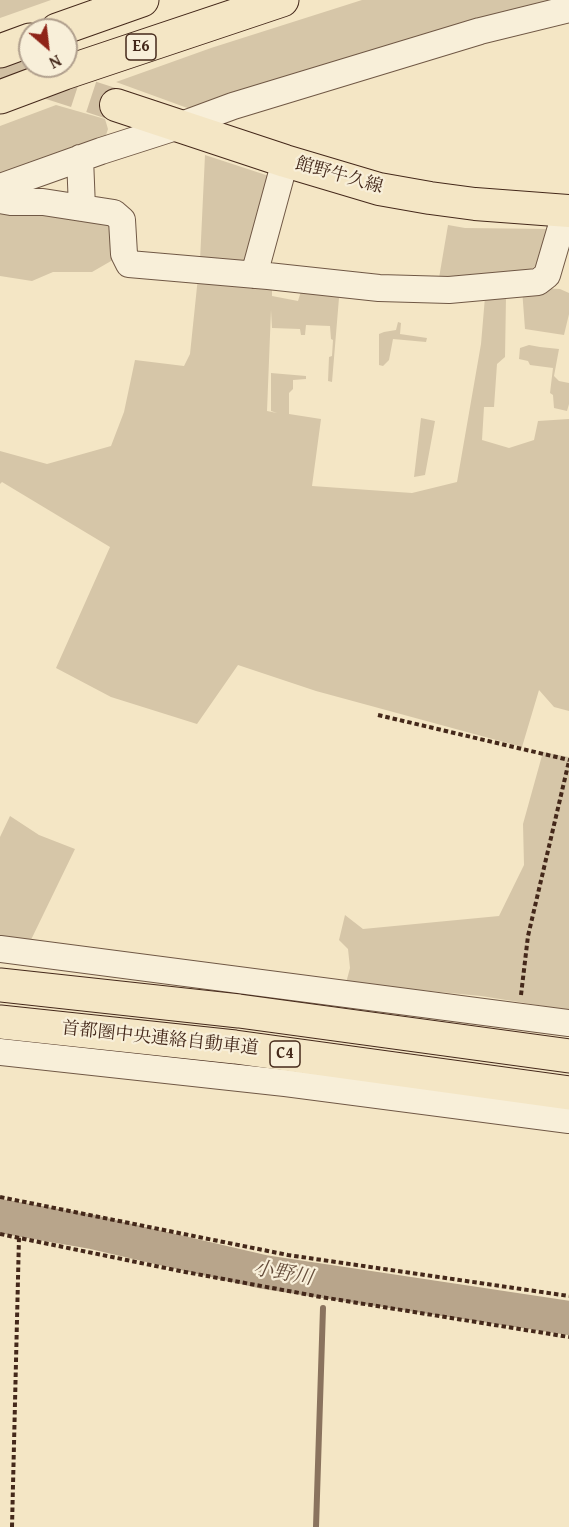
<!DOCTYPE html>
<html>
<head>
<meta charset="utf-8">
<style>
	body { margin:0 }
	#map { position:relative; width:569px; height:1527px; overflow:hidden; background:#f4e6c5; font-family:"Gentium Book Plus",serif }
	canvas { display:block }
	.north { position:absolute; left:18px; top:18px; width:60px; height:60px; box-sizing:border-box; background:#f8efd9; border:2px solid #b09f8d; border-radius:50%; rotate:152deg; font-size:16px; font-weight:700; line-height:24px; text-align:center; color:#44281a }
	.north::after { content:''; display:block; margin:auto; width:21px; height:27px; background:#8f2418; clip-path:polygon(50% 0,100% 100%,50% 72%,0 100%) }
</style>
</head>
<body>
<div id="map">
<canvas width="569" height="1527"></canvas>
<div class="north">N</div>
</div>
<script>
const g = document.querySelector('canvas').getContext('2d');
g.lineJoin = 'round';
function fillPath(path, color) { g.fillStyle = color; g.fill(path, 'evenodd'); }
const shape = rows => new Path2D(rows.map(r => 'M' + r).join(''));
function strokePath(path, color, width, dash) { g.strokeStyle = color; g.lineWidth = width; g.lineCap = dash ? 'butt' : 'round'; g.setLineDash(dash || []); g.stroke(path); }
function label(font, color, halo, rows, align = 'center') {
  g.font = font + ' "Gentium Book Plus","Noto Serif JP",serif'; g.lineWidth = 4.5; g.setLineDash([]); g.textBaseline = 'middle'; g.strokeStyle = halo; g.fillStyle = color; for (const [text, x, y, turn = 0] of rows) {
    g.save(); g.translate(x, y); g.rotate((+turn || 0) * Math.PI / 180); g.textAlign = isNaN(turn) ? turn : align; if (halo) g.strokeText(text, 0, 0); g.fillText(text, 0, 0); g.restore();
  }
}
fillPath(shape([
	[0,0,51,0,0,18],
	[362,0,566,0,193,110,116,82,211,48],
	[56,105,105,119,108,129,104,141,0,179,0,126],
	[205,155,269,176,250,262,200,261],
	[0,211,67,212,113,226,118,257,92,272,53,272,32,281,0,276],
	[448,225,465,228,551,229,539,264,523,274,439,278],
	[198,277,272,284,272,296,298,301,302,288,360,294,367,300,339,298,332,382,328,381,329,357,332,356,333,340,331,339,330,326,306,325,305,335,301,335,300,329,272,328,271,310,267,411,277,413,271,411,271,373,306,376,306,379,293,380,293,389,289,393,289,414,321,419,312,486,412,493,457,482,481,344,485,297,506,297,505,357,497,364,494,407,484,407,482,440,509,448,534,440,538,421,569,419,569,711,554,707,539,690,522,747,316,691,238,665,197,724,111,697,56,668,110,547,2,482,0,484,0,451,47,464,111,446,124,412,135,360,184,366,190,354],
	[541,288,560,289,569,293,569,314,564,335,525,329,522,289],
	[398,322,401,323,400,334,427,338,426,342,393,339,389,360,383,366,379,365,379,334,384,332,396,330],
	[529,345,540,347,559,349,554,376,559,381,569,383,569,404,567,411,554,408,553,395,550,393,553,368,530,365,528,361,519,359,520,348],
	[421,418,435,421,425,475,414,477],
	[543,752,569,757,569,1010,481,996,346,983,350,968,348,949,339,940,345,915,363,929,499,916,524,865,523,824],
	[10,816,39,835,75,849,28,946,0,941,0,837]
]), '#d6c6a8');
strokePath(shape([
	[316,1527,323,1308]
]), '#8a735e', 6);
strokePath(shape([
	[0,1216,92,1232,264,1272,569,1318]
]), '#b8a58b', 34);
strokePath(shape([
	[0,67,116,105]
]), '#d1c0a3', 32, [32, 16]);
const minor = shape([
	[80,158,82,208],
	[0,187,101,151,179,126,233,106,480,31,569,9],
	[0,200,11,202,43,202,114,213,122,220,124,254,129,264,268,276,379,288,449,290,538,282,547,275,562,224,562,211],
	[254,275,285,161],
	[0,949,569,1023],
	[0,1052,285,1083,569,1120]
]);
const major = shape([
	[116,105,285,161,379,189,430,198,475,204,569,211]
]);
const highway = shape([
	[57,30,142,0],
	[0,51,30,40],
	[0,97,64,73,282,0],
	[0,985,239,1011,569,1056],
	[0,1022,235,1047,569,1093]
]);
strokePath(minor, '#705845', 28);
strokePath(major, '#44281a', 34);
strokePath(highway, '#44281a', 35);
strokePath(shape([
	[378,715,569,760],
	[521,995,528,936,569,761],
	[0,1197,288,1255,569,1296],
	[0,1234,180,1271,321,1297,569,1337],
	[12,1527,19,1237]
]), '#44281a', 4, [4.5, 3]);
strokePath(minor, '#f8efd9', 26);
strokePath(major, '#f4e6c5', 32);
strokePath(highway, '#f4e6c5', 33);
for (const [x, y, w] of [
	[141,47,30],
	[285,1054,30]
]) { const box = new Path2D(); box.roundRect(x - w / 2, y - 13, w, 26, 4.5); g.fillStyle = '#f8efd9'; g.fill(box); strokePath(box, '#44281a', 1.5); }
label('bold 16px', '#44281a', null, [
	["E6",141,47],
	["C4",285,1054]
]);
label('18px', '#44281a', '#f8efd9', [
	["館野牛久線",339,176,16],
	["首都圏中央連絡自動車道",160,1039,6]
]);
label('italic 20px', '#674e3c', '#f8efd9', [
	["小野川",283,1274,10]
]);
</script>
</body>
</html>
